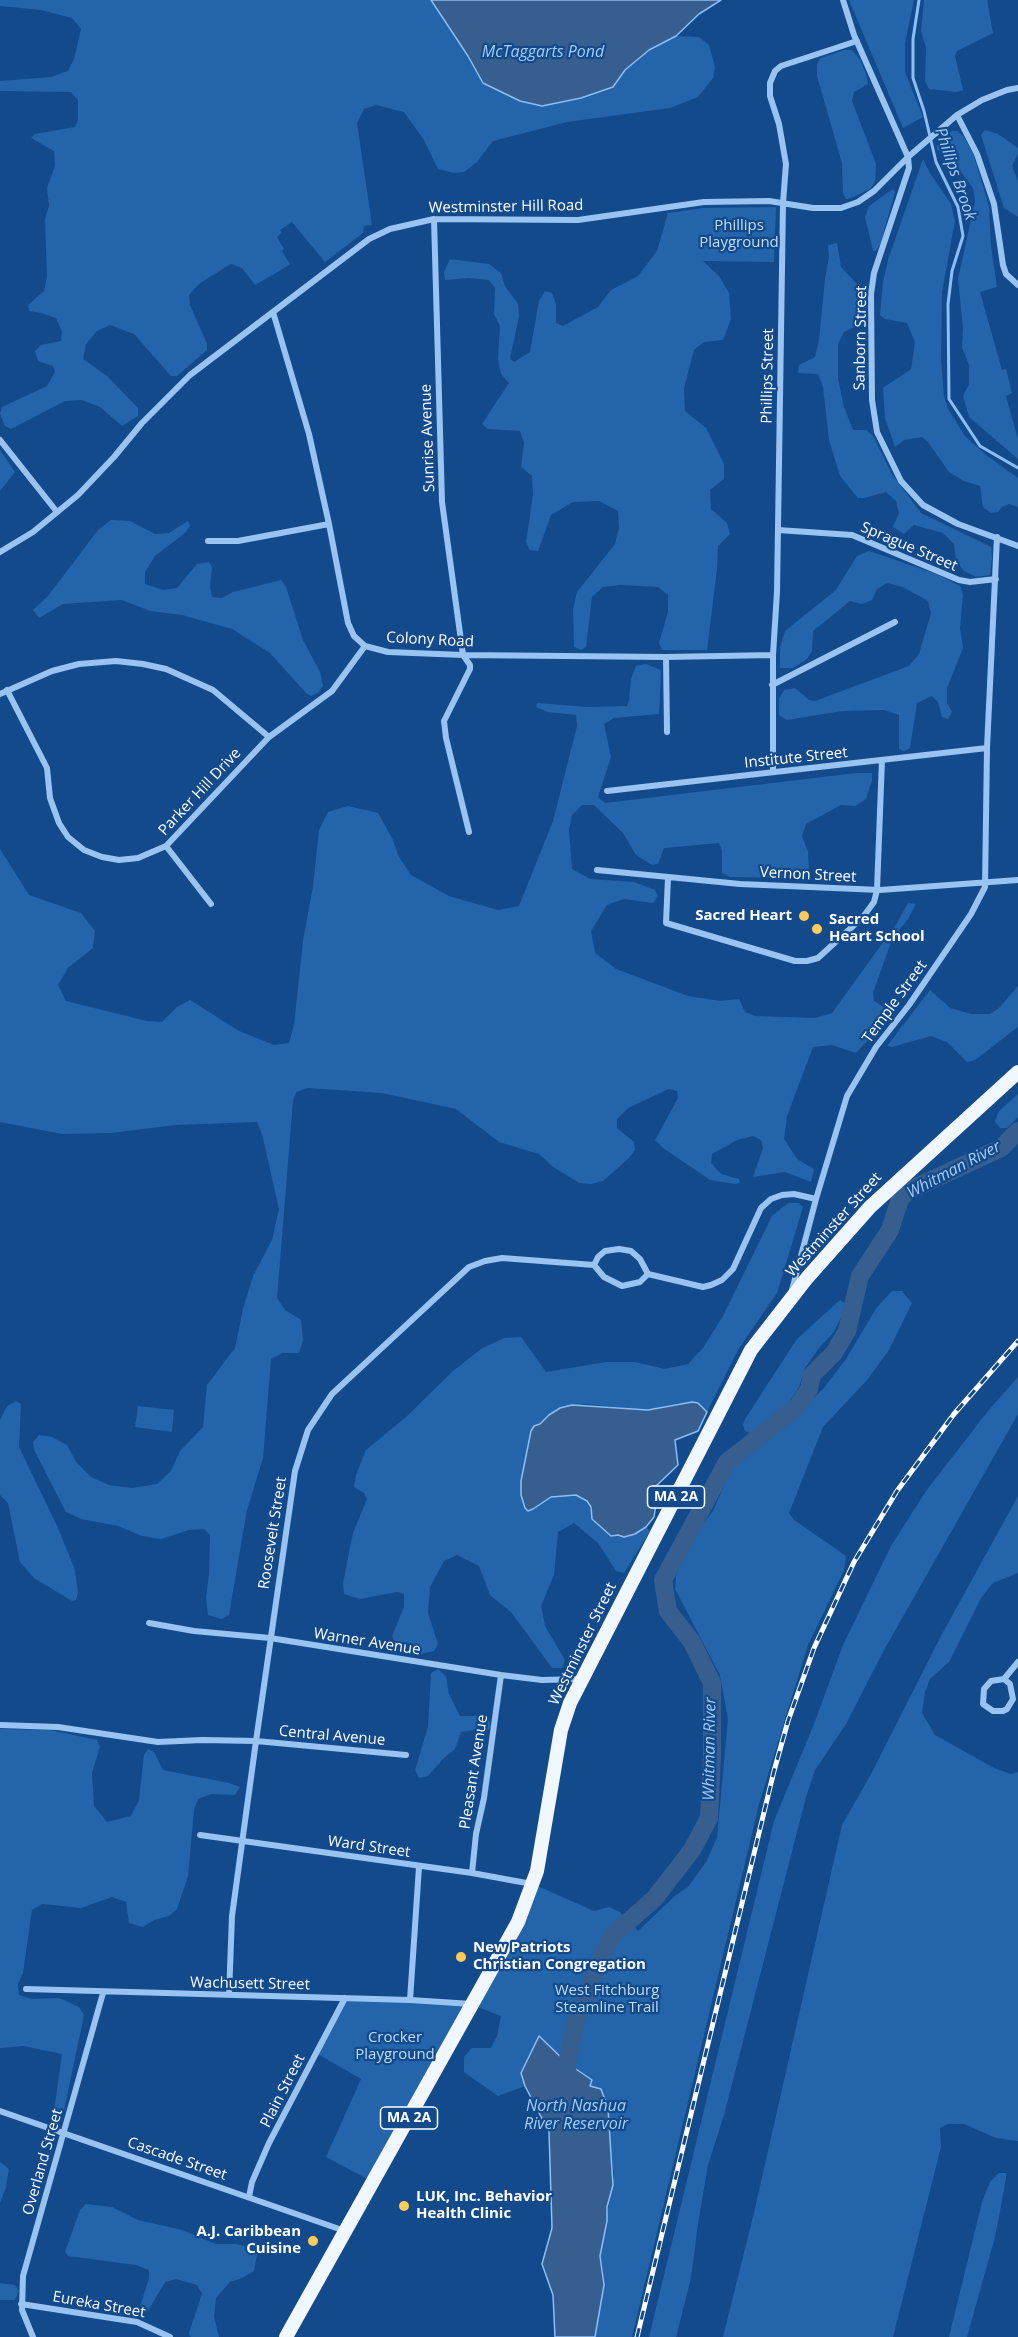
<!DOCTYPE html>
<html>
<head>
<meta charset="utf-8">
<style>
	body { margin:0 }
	canvas { display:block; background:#124a8c }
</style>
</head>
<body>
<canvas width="1018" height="2337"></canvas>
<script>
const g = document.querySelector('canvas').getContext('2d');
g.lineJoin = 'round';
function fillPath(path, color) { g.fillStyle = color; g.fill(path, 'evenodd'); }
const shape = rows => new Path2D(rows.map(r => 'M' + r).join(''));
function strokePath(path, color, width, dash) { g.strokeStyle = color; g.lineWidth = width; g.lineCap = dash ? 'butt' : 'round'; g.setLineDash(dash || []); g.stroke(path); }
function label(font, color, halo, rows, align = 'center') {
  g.font = font + ' "Open Sans",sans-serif'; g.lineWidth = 4.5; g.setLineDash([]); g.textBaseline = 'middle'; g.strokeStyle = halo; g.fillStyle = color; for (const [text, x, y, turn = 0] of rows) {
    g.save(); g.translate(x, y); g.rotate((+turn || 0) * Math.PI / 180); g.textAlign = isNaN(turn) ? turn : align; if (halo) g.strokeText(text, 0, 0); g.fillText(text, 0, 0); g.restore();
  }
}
fillPath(shape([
	[0,0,431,0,468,56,483,83,613,87,625,70,649,50,676,36,699,37,709,45,715,67,713,78,698,97,670,108,567,122,493,141,477,162,464,172,454,173,438,169,424,140,404,112,376,105,364,109,357,123,372,225,364,226,363,233,325,262,292,222,280,230,282,233,277,237,284,249,282,251,290,264,281,270,255,285,242,268,231,264,200,283,189,295,190,305,207,344,207,350,177,376,171,376,134,334,110,325,97,331,86,344,83,359,107,376,138,408,138,416,122,426,100,407,82,400,65,401,11,429,5,426,0,414,2,407,47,386,55,372,53,366,38,361,35,351,41,345,61,341,62,332,56,318,41,313,29,311,28,305,44,291,47,277,45,219,49,206,47,188,55,166,54,151,31,138,35,134,75,127,78,120,78,100,71,92,0,91,0,81,51,77,68,71,74,59,81,29,72,18,41,10,0,6],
	[849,0,914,0,905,43,905,72,923,117,903,128],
	[924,0,987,0,993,33,957,51,955,56,963,90,957,92,929,89,925,81,926,48,921,31],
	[844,50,852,50,860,59,867,77,868,84,854,92,852,101,876,164,875,182,870,189,849,199,846,199,843,193,842,163,817,76,817,64,821,58],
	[985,130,998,134,1018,148,1018,154,1012,166,1018,181,1018,217,1004,208,981,135],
	[952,131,957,131,963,136,973,153,989,206,991,246,997,287,980,292,1002,370,1006,369,1012,393,1006,396,1018,439,1018,459,969,417,963,396,969,384,969,365,962,347,963,328,958,279,975,201,973,188,958,168,937,149,937,145],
	[923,159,930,173,951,204,955,221,942,292,941,360,944,396,948,409,965,436,986,455,1018,478,1018,507,1009,504,1002,507,998,512,991,513,983,507,980,486,964,481,949,472,928,442,922,437,904,440,895,447,885,418,883,388,911,369,915,342,907,323,885,319,880,315,883,282,888,260],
	[893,189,895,192,880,245,876,251,873,251,865,217,869,206],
	[776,207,774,262,703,261,719,276,729,293,731,319,723,340,704,342,694,350,684,388,685,411,706,428,724,464,724,479,710,490,711,509,727,523,730,534,718,546,717,569,707,650,662,650,659,643,668,612,668,595,658,587,620,585,603,587,592,597,586,647,581,650,574,647,573,609,577,592,615,544,619,528,618,511,599,501,573,502,551,515,538,551,530,550,526,542,533,495,532,476,521,467,524,443,520,431,488,429,482,424,509,383,501,374,498,359,500,326,494,314,495,288,489,280,469,278,445,280,444,272,450,259,489,264,501,273,505,286,518,304,519,316,510,359,514,362,530,352,539,301,545,291,552,293,556,304,556,323,563,326,598,307,611,290,638,276,657,251,668,213,703,208],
	[837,243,841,267,860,287,856,326,844,332,838,344,838,379,844,407,853,430,866,430,873,436,892,474,921,513,991,547,992,558,990,575,976,577,964,571,956,560,954,544,943,533,914,525,904,534,893,527,899,513,896,501,886,492,864,498,858,498,840,476,829,440,823,387,818,374,798,373,799,365,815,357,819,340,825,279,829,257,828,245],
	[0,450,15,472,0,491],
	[111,520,130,521,155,534,169,533,188,521,190,526,185,533,155,556,145,572,145,584,163,590,177,588,197,564,209,562,212,567,210,587,212,597,222,598,233,592,281,580,286,587,303,640,320,672,323,686,318,693,311,696,306,693,270,653,232,629,182,615,150,611,122,600,63,604,39,618,33,610,48,596,98,530],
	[869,551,939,575,960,586,963,594,960,628,963,648,947,688,947,703,952,712,948,719,942,717,938,702,932,696,917,703,910,748,904,751,899,749,899,715,884,710,842,711,787,720,779,715,779,699,784,690,795,688,809,700,815,701,909,666,919,654,931,613,928,601,903,587,887,583,877,589,872,600,862,604,850,601,813,631,812,651,807,659,793,668,780,668,780,648,785,631,836,590,857,556],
	[646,664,661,670,659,714,614,718,604,724,611,757,598,797,605,803,856,773,872,773,872,780,866,799,855,806,841,805,806,824,802,836,808,852,809,870,800,878,730,877,722,873,722,851,719,843,664,848,658,864,652,865,636,855,623,833,594,805,582,805,572,815,569,830,572,869,590,879,634,882,655,890,658,896,653,903,624,899,607,905,591,931,595,953,616,969,688,996,720,1001,739,999,745,1012,755,1016,815,1018,832,1013,897,923,908,903,916,904,908,919,892,939,873,993,874,1001,893,1013,856,1053,832,1045,813,1047,787,1116,784,1139,797,1159,814,1169,811,1182,785,1172,753,1177,763,1148,761,1140,753,1136,737,1140,712,1154,711,1163,721,1174,739,1179,740,1183,735,1184,710,1180,663,1148,655,1140,678,1098,677,1091,669,1089,628,1108,617,1119,617,1128,634,1142,635,1150,628,1159,603,1181,591,1184,579,1183,552,1166,539,1154,499,1142,456,1109,382,1093,308,1088,296,1092,293,1101,277,1298,285,1310,301,1320,303,1340,299,1353,282,1353,271,1359,263,1458,247,1510,229,1615,221,1619,208,1615,206,1598,209,1575,210,1535,204,1529,189,1530,161,1539,142,1536,118,1526,81,1519,66,1512,34,1450,33,1442,39,1435,52,1437,67,1445,76,1462,91,1477,109,1485,132,1488,157,1484,171,1471,180,1451,203,1427,207,1385,235,1348,243,1309,253,1276,272,1240,279,1209,262,1134,257,1122,175,1125,111,1133,62,1134,0,1122,0,849,29,895,81,913,95,931,93,948,68,968,58,985,66,1001,147,1021,162,1022,177,1007,190,1000,239,1031,274,1045,289,1043,294,1025,303,941,313,886,319,830,328,812,348,806,378,813,392,838,399,857,411,875,449,896,498,910,519,906,553,821,577,726,576,715,548,712,536,707,537,703,587,707,627,706,629,700,631,679,636,666],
	[1018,986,1018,1027,975,1060,967,1062,947,1042,931,1036,892,1047,887,1046,930,990,950,1008,971,1014,990,1014,999,1008],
	[1018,1094,1018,1117,1007,1128,1000,1128,995,1121,999,1111],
	[788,1203,799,1203,803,1207,777,1293,739,1348,707,1412,703,1407,679,1403,648,1410,585,1404,560,1408,540,1424,534,1426,531,1431,521,1481,528,1511,551,1497,576,1495,587,1501,591,1507,592,1519,611,1535,618,1535,624,1537,635,1534,646,1527,650,1531,624,1573,616,1571,598,1543,574,1523,558,1532,554,1575,541,1606,545,1626,565,1660,562,1668,552,1668,511,1612,490,1595,479,1566,457,1555,444,1561,430,1587,428,1613,438,1644,434,1651,416,1655,398,1650,392,1636,404,1607,404,1594,397,1592,360,1599,344,1594,343,1583,353,1533,367,1499,364,1493,354,1487,356,1475,366,1450,406,1417,453,1371,481,1349,504,1338,521,1337,546,1372,606,1362,635,1362,665,1369,688,1364,703,1348,723,1316,772,1216],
	[892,1291,902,1291,912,1303,889,1350,867,1380,823,1427,789,1513,794,1520,846,1556,844,1570,808,1645,759,1804,632,2337,595,2337,603,2272,600,2256,614,2174,608,2133,608,2108,590,2086,592,2080,567,2063,539,2036,521,2073,525,2086,498,2096,464,2072,464,2057,472,2048,491,2048,497,2036,501,2016,473,2005,373,2182,326,2157,361,2079,316,2053,345,1998,473,2004,533,1884,594,1911,609,1907,620,1912,638,1931,676,1895,688,1887,706,1862,717,1838,728,1719,720,1675,675,1589,676,1576,685,1548,713,1511,734,1463,748,1452,767,1442,824,1388,846,1359,877,1307],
	[840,1300,847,1305,834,1332,819,1348,805,1368,799,1387,787,1406,753,1434,745,1431,743,1425,745,1419,797,1339],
	[1018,1377,1018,1414,884,1650,846,1724,815,1770,806,1797,724,2115,708,2165,698,2224,691,2278,676,2337,649,2337,774,1821,814,1724,843,1645,891,1546,926,1491,988,1411],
	[16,1401,21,1404,19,1447,58,1528,75,1570,78,1593,76,1600,72,1601,34,1578,20,1562,8,1503,0,1495,0,1420,7,1406],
	[138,1406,174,1410,172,1432,135,1427],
	[1018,1496,1018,1573,993,1583,981,1598,949,1662,930,1679,925,1692,922,1713,935,1735,994,1768,1011,1774,1018,1772,1018,2141,996,2138,964,2124,948,2124,940,2128,941,2147,893,2337,723,2337,753,2217,842,1825,870,1776,941,1636],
	[438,1669,446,1676,449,1694,460,1716,477,1716,489,1719,491,1727,484,1734,474,1730,461,1732,455,1749,444,1758,428,1776,419,1778,415,1770,428,1727,431,1673],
	[0,1729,50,1730,97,1740,100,1747,92,1773,94,1806,107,1822,131,1816,139,1800,144,1755,148,1749,154,1752,163,1770,229,1783,240,1787,235,1795,211,1794,198,1799,194,1810,188,1876,177,1909,169,1916,154,1920,143,1927,129,1923,126,1902,112,1897,81,1908,42,1904,32,1910,23,1973,18,1984,19,1995,32,1999,59,1998,79,2007,84,2015,64,2111,59,2116,54,2111,62,2054,24,2046,0,2048],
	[0,2162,9,2169,6,2187,0,2203],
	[999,2173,1006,2173,1006,2179,995,2237,967,2337,949,2337,982,2202,990,2182],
	[86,2204,112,2207,138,2220,182,2230,216,2244,236,2244,252,2248,257,2255,254,2271,242,2278,230,2282,216,2298,214,2317,219,2337,191,2337,189,2333,202,2294,197,2285,176,2279,165,2282,148,2311,142,2314,139,2310,149,2278,149,2270,136,2265,68,2256,65,2252,80,2210],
	[0,2283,15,2285,19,2291,15,2300,0,2300]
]), '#2364ab');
const water = shape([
	[431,0,721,0,699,14,676,36,649,50,625,70,613,87,581,98,542,106,520,101,483,83,468,56,431,0],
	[692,1402,698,1403,707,1412,698,1431,675,1440,678,1465,655,1487,652,1492,656,1504,654,1517,646,1527,635,1534,624,1537,618,1535,611,1536,592,1519,591,1507,587,1501,576,1495,551,1497,533,1509,528,1511,525,1508,521,1495,521,1481,531,1431,534,1426,540,1424,549,1415,560,1408,572,1405,648,1410,692,1402],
	[539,2036,567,2063,592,2080,590,2086,601,2089,608,2108,613,2185,607,2207,607,2221,600,2256,604,2285,595,2337,555,2337,553,2295,542,2264,552,2228,549,2132,525,2086,521,2073,539,2036]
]);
fillPath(water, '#365f90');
strokePath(water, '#8bbef5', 1.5);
strokePath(shape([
	[919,0,913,39,913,78,924,111,936,162,958,207,963,236,952,271,948,304,949,399,980,446,1018,468]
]), '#8bbef5', 3);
strokePath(shape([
	[568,2088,567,2063,576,2020,603,1953,613,1935,654,1899,692,1850,709,1818,712,1755,712,1683,692,1642,668,1611,663,1580,727,1462,798,1406,809,1389,812,1375,834,1353,847,1331,860,1276,890,1230,900,1199,908,1191,1001,1148,1018,1131]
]), '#365f90', 18);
strokePath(shape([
	[843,0,854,35,908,157,909,168,874,273,871,294,872,400,877,432,901,481,923,505,958,524,1018,546],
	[957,115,977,154,994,204,1003,265,1006,274,1018,285],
	[434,219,442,502,463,655,470,665,470,669,444,721,446,738,469,832],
	[273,312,309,434,329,524,348,623,354,636,365,646,388,652,463,655,666,657,773,655],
	[0,440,57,512],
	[778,530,852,535,959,580,970,582,996,579],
	[208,541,238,541,329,524],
	[0,552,33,532,78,495,114,457,142,423,190,375,369,239,390,229,434,219,578,220,704,202,769,201,813,208,841,208,858,202,874,191,908,157,957,115,982,100,1007,90,1018,88],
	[666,657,667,732],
	[772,685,895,622],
	[7,690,47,768,50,798,59,823,68,837,84,850,102,857,119,860,138,858,166,846,269,737,332,691,365,646],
	[0,694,52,671,79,664,116,661,143,664,166,669,213,690,269,737],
	[773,772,773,655,777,592,783,203,786,164,779,124,770,96,770,83,775,71,781,66,857,41],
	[607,791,987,748],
	[166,846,211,904],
	[597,870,740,884,880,890,1018,880],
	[668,878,666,923,795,961,807,961,818,958,863,917,874,902,877,890,882,760],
	[648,1274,640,1282,622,1286,604,1277,594,1265,598,1257,605,1251,619,1249,631,1251,640,1259,648,1274,703,1287,711,1285,722,1280,733,1269,761,1208,771,1199,782,1195,794,1194,816,1199],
	[792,1290,816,1199,847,1096,876,1047,909,1005,971,914,985,887,987,748,997,537],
	[149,1623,194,1631,270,1638,501,1675,542,1680,582,1679],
	[1004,1679,1010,1684,1013,1699,1007,1709,1003,1711,993,1711,983,1704,984,1689,991,1681,1004,1679,1018,1662],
	[0,1725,58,1727,158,1742,202,1740,256,1741,406,1755],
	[200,1835,472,1873,532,1884],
	[472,1873,476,1834,484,1798,501,1675],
	[26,1989,410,2000,472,2004],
	[229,1995,232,1916,256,1741,295,1471,308,1430,332,1394,469,1267,485,1261,502,1258,594,1265],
	[410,2000,419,1867],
	[0,2111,345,2231],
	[249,2197,252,2182,269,2143,345,1998],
	[21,2304,137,2322,170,2337],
	[33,2337,22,2310,23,2276,103,1993]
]), '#99c3f1', 6);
strokePath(shape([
	[286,2337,518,1922,537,1871,561,1730,570,1703,751,1350,807,1278,870,1207,1018,1072]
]), '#f1f7ff', 14);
const rail = shape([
	[637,2337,774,1771,788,1721,814,1648,854,1562,897,1491,954,1414,1018,1341]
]);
strokePath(rail, '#fff', 5);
strokePath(rail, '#124a8c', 3, [9]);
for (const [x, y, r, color] of [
	[804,916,6,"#ffcc59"],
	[817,929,6,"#ffcc59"],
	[461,1957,6,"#ffcc59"],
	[404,2206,6,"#ffcc59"],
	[313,2241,6,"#ffcc59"]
]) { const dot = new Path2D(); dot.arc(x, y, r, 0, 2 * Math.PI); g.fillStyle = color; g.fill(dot); strokePath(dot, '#124a8c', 2); }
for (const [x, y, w] of [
	[676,1497,57],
	[409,2118,57]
]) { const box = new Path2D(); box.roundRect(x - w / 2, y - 11, w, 22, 4.5); g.fillStyle = '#124a8c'; g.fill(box); strokePath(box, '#fff', 1.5); }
label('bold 14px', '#fff', null, [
	["MA 2A",676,1497],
	["MA 2A",409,2118]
]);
label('15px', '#fff', '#124a8c', [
	["Westminster Hill Road",506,207,-1],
	["Sanborn Street",861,338,-89],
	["Phillips Street",768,376,-89],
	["Sunrise Avenue",428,438,-92],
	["Sprague Street",909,547,23],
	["Colony Road",430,640,3],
	["Institute Street",796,758,-6],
	["Parker Hill Drive",200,792,-47],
	["Vernon Street",808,875,3],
	["Temple Street",895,1002,-54],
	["Westminster Street",834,1225,-48],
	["Roosevelt Street",273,1533,-81],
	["Warner Avenue",367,1642,9],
	["Westminster Street",583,1644,-64],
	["Central Avenue",332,1736,5],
	["Pleasant Avenue",474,1772,-81],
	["Ward Street",369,1847,8],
	["Wachusett Street",250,1984,1],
	["Plain Street",283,2091,-63],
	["Cascade Street",177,2159,19],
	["Overland Street",43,2162,-74],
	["Eureka Street",99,2305,10]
]);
label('15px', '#c0ddfc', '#124a8c', [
	["Phillips",739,226],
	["Playground",739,243],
	["West Fitchburg",607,1991],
	["Steamline Trail",607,2008],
	["Crocker",395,2038],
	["Playground",395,2055]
]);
label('bold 15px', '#fff', '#124a8c', [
	["Sacred Heart",792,916,"right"],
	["Sacred",829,920],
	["Heart School",829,937],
	["New Patriots",473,1948],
	["Christian Congregation",473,1965],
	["LUK, Inc. Behavior",416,2197],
	["Health Clinic",416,2214],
	["A.J. Caribbean",301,2232,"right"],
	["Cuisine",301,2249,"right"]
], 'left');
label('italic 16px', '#a5cdf8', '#124a8c', [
	["McTaggarts Pond",543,52],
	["Phillips Brook",955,174,71],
	["Whitman River",954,1170,-28],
	["Whitman River",710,1749,-89],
	["North Nashua",576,2106],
	["River Reservoir",576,2124]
]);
</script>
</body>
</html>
